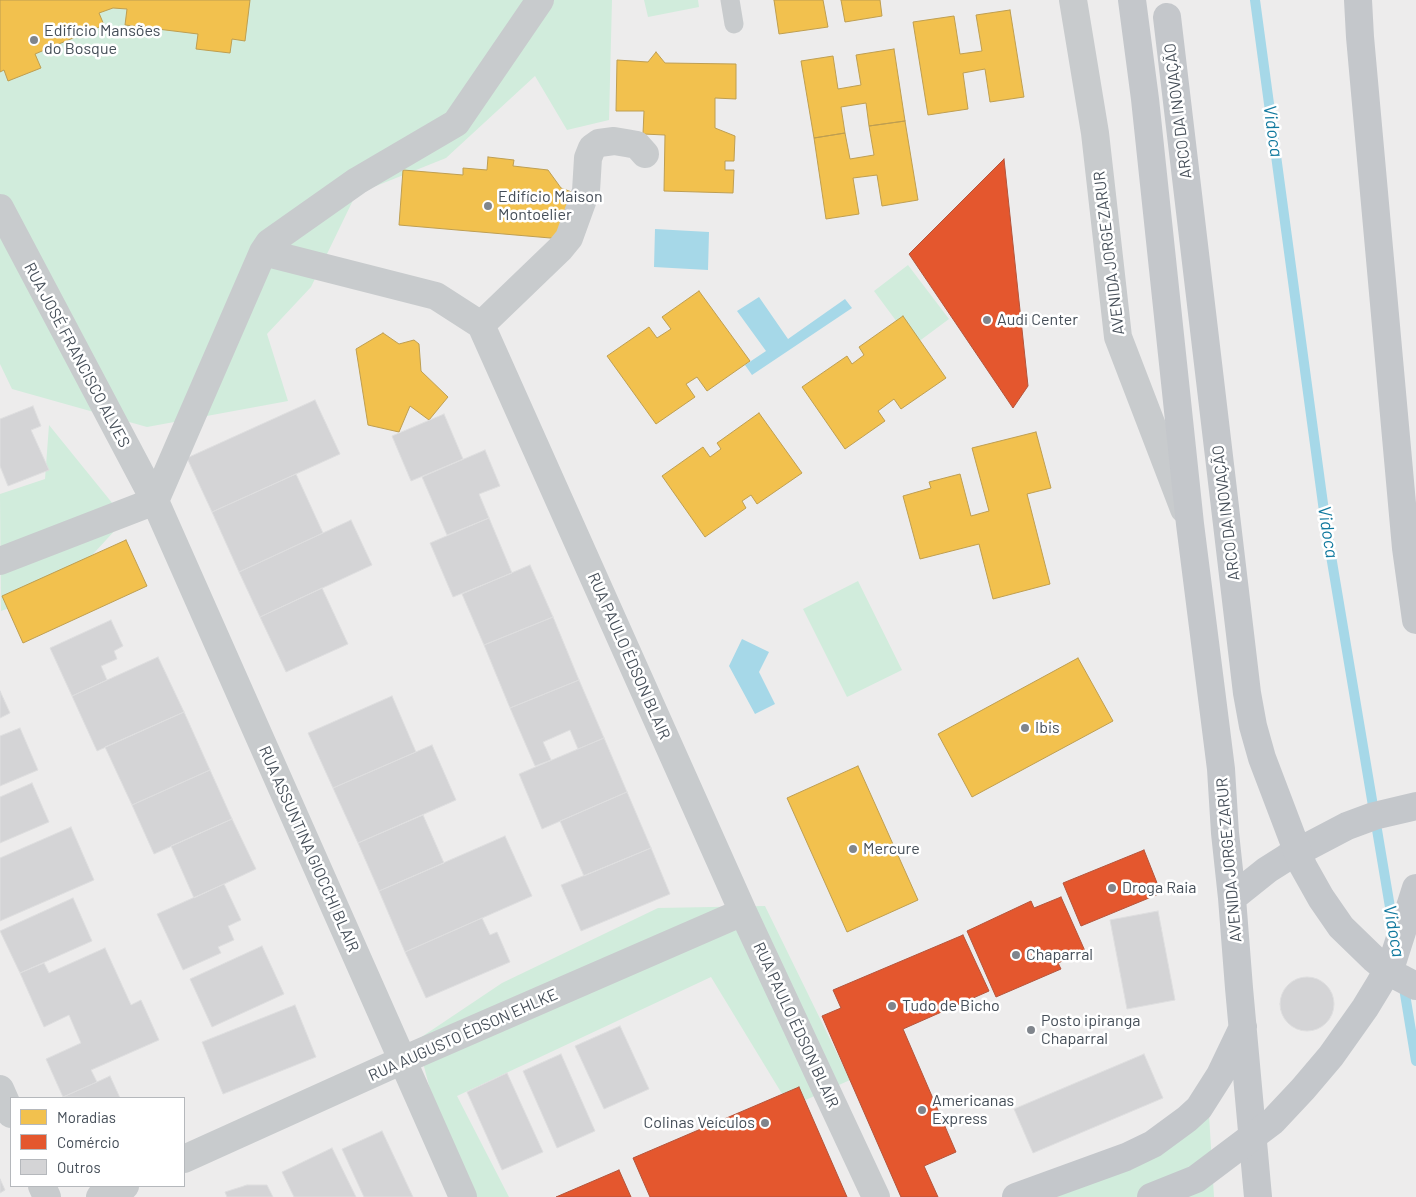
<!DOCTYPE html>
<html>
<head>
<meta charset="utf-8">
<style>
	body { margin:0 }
	#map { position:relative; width:1416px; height:1197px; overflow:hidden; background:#edecec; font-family:Barlow,sans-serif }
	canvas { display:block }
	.legend { position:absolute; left:10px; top:1097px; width:175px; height:90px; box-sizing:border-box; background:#fff; border:1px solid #b5b8bc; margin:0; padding:6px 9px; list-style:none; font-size:15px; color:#454e58 }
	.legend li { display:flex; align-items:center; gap:10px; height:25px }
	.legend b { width:25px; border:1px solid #b5b8bc }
</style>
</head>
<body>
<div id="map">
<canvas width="1416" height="1197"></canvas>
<ul class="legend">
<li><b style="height:14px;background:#f2c14e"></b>Moradias</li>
<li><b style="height:14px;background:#e4572e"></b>Comércio</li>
<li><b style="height:14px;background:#d4d4d6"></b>Outros</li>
</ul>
</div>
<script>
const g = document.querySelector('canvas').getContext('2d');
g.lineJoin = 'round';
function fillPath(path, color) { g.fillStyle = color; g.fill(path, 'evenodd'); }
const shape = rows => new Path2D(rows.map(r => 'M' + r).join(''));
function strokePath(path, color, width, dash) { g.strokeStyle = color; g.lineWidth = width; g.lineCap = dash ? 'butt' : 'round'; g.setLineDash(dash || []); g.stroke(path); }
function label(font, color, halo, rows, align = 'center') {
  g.font = font + ' Barlow,sans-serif'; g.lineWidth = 5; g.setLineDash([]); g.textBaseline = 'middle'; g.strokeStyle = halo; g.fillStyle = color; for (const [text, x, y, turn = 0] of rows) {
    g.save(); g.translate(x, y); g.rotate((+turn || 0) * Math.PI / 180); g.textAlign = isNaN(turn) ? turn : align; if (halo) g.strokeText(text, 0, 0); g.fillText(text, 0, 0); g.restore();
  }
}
fillPath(shape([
	[31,0,612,0,609,120,567,130,535,76,446,158,356,194,311,287,267,334,288,401,147,427,12,389,0,364,0,26],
	[644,0,698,0,699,7,648,17],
	[908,265,949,319,914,345,874,291],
	[49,425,113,504,118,527,60,590,1,611,0,494,45,479],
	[858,581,902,670,847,697,803,609],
	[765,906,850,1080,790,1107,711,977,457,1096,509,1197,470,1197,441,1131,417,1040,502,983,658,908],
	[1209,1115,1214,1197,1056,1197]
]), '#d1ecdc');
fillPath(shape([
	[655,229,709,232,708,270,654,267],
	[759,297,788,339,845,299,852,308,752,375,745,365,766,351,737,311],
	[742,639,769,652,759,672,775,704,755,714,729,666]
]), '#a6d8e8');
const homes = shape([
	[0,0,250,0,245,41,232,39,230,53,196,49,198,34,125,25,127,9,113,8,99,13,104,25,35,54,41,68,8,81,4,70,0,72,0,0],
	[774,0,823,0,828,27,779,34,774,0],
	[841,0,880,0,882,16,845,22,841,0],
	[1010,10,1024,97,990,102,985,69,963,73,968,109,928,115,913,22,954,16,960,54,982,51,976,15,1010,10],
	[894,49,905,121,869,126,866,103,841,107,845,133,814,138,801,61,833,56,838,89,861,85,856,55,894,49],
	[656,52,665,63,736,64,736,99,715,98,715,128,735,136,734,161,725,161,725,170,734,170,733,193,664,191,665,135,643,134,644,111,616,111,617,60,648,62,656,52],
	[905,121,918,200,882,206,877,175,853,178,859,214,826,219,814,138,845,133,850,159,874,155,869,126,905,121],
	[488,157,514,160,513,166,548,170,561,188,577,194,562,239,399,225,403,170,463,175,463,168,487,170,488,157],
	[699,291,750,361,707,391,697,377,686,384,695,397,656,424,607,356,649,327,657,338,671,329,662,317,699,291],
	[903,316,946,378,901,409,894,399,878,411,885,421,845,449,802,387,847,356,852,364,864,355,859,347,903,316],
	[383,333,399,344,414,340,419,344,421,371,448,397,429,420,410,406,399,432,368,425,356,349,383,333],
	[759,413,802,473,757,504,751,495,742,501,746,508,705,537,662,476,703,447,710,457,721,449,717,443,759,413],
	[1036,432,1051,488,1027,494,1050,584,993,599,979,544,920,559,903,496,931,488,929,482,960,474,971,516,989,511,972,448,1036,432],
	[126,540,147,586,23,643,2,596,126,540],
	[1078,658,1113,721,972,797,938,734,1078,658],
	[858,766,918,900,847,932,787,798,858,766]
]);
fillPath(homes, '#f2c14e');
strokePath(homes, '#be9e51', 1);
const shops = shape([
	[1004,159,1028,386,1013,408,909,254,1004,159],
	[1144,850,1161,893,1081,926,1063,883,1144,850],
	[1061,897,1085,951,1058,963,1061,969,996,997,967,931,1031,901,1034,908,1061,897],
	[963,935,989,991,903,1029,956,1152,924,1166,938,1197,901,1197,822,1016,841,1008,833,990,963,935],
	[799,1087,847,1197,650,1197,633,1158,799,1087],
	[619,1170,631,1197,556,1197,619,1170]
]);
fillPath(shops, '#e4572e');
strokePath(shops, '#b4543b', 1);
strokePath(shape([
	[1255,0,1326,526,1394,931],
	[1403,982,1416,1061]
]), '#a6d8e8', 10);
const building = shape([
	[315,400,340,454,212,512,187,458,315,400],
	[33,406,41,426,31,430,49,470,8,486,0,466,0,419,33,406],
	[444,414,463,459,411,481,392,436,444,414],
	[485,450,500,486,479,494,489,518,447,535,422,477,485,450],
	[296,474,323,533,239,572,212,512,296,474],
	[489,518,512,573,453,597,430,543,489,518],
	[351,520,372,565,260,617,239,572,351,520],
	[530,565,553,617,484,645,462,594,530,565],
	[322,588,348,644,286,672,260,617,322,588],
	[553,617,579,680,510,708,484,645,553,617],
	[111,620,123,646,114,651,117,659,101,666,107,680,72,696,50,648,111,620],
	[158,657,184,712,97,751,72,696,158,657],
	[579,680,604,738,578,749,570,730,543,742,551,760,535,766,510,708,579,680],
	[0,691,10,713,0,718,0,691],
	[392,696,416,752,333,788,308,733,392,696],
	[184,712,210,770,132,805,105,747,184,712],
	[20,728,38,770,0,786,0,736,20,728],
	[604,738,627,792,542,829,519,774,604,738],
	[432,745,456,800,358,843,333,788,432,745],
	[210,770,232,819,154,854,132,805,210,770],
	[32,783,49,822,0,843,0,797,32,783],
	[627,792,651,848,584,876,560,821,627,792],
	[423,815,444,863,379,891,358,843,423,815],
	[232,819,256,869,194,898,171,846,232,819],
	[71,827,94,880,0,921,0,858,71,827],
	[505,836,532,896,405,952,379,891,505,836],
	[651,848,670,894,581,931,561,885,651,848],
	[224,884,241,920,228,926,234,940,218,947,221,953,183,970,157,914,224,884],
	[73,898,92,941,20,973,0,931,73,898],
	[1158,911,1175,1000,1127,1009,1110,920,1158,911],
	[482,918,490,935,497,932,510,962,426,998,405,952,482,918],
	[262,946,284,994,212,1027,190,979,262,946],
	[105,948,131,1005,141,1000,159,1040,91,1070,97,1082,63,1097,46,1059,81,1043,69,1015,44,1027,20,973,44,963,49,973,105,948],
	'1280 1004a27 27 0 1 1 54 0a27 27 0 1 1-54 0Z',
	[295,1005,316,1057,223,1094,202,1042,295,1005],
	[620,1026,649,1089,604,1109,575,1046,620,1026],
	[561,1054,595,1131,557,1148,523,1071,561,1054],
	[1144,1054,1163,1098,1033,1153,1014,1109,1144,1054],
	[507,1073,543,1152,502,1170,467,1092,507,1073],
	[110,1076,120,1098,63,1097,97,1082,110,1076],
	[382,1131,413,1197,364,1197,342,1149,382,1131],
	[332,1148,356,1197,294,1197,282,1172,332,1148],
	[0,1179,5,1190,0,1193,0,1179],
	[247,1185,267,1185,273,1197,227,1197,225,1192,247,1185]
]);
fillPath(building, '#d4d4d6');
strokePath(building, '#dededf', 1);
strokePath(shape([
	[730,0,734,24]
]), '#c8cbcd', 19);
strokePath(shape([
	[1073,0,1095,133,1118,337,1184,509],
	[0,208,155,501,463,1197],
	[263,252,436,296,481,325,743,912,876,1197],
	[481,325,560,249,569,238,586,191,588,158,592,148,599,143,614,141,626,143,637,145,645,154],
	[155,501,263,252,269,243,357,181,456,123,540,0],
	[0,561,155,501],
	[0,1089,11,1114],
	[184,1159,403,1060,743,912],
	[42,1186,47,1197],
	[100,1197,125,1186]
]), '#c8cbcd', 28);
strokePath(shape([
	[1132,0,1145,99,1190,524,1221,769,1225,833,1232,898,1239,988,1258,1197],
	[1358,0,1360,37,1406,548,1416,620],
	[1232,898,1267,870,1286,858,1347,826,1374,816,1416,806],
	[1016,1197,1126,1157,1153,1144,1187,1119,1199,1108,1220,1075,1243,1027]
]), '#c4c7cb', 28);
strokePath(shape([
	[1167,17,1247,693,1253,726,1262,758,1303,866,1321,898,1341,927,1374,959,1391,973,1416,986],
	[1151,1197,1196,1179,1273,1121,1303,1089,1331,1056,1365,1008,1379,985,1393,960,1416,888]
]), '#c4c7cb', 28);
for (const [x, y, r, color] of [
	[34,40,5,"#80858c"],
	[488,206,5,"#80858c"],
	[987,320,5,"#80858c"],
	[1025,728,5,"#80858c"],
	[853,849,5,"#80858c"],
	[1112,888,5,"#80858c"],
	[1016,955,5,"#80858c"],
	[892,1006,5,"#80858c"],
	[1031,1030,5,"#80858c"],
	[922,1110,5,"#80858c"],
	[765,1123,5,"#80858c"]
]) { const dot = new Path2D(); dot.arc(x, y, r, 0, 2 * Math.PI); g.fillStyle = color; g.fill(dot); strokePath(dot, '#fff', 2); }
label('16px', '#454e58', '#fff', [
	["Edifício Mansões",44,31],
	["do Bosque",44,49],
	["Edifício Maison",498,197],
	["Montoelier",498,215],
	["Audi Center",997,320],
	["Ibis",1035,728],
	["Mercure",863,849],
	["Droga Raia",1122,888],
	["Chaparral",1026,955],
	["Tudo de Bicho",902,1006],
	["Posto ipiranga",1041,1021],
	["Chaparral",1041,1039],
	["Americanas",932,1101],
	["Express",932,1119],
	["Colinas Veículos",755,1123,"right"]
], 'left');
label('16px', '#454e58', '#fff', [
	["ARCO DA INOVAÇÃO",1178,111,-97],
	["AVENIDA JORGE ZARUR",1109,253,-97],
	["RUA JOSÉ FRANCISCO ALVES",77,355,62],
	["ARCO DA INOVAÇÃO",1226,513,-97],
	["RUA PAULO ÉDSON BLAIR",629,656,66],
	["RUA ASSUNTINA GIOCCHI BLAIR",309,849,66],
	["AVENIDA JORGE ZARUR",1229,860,-95],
	["RUA PAULO ÉDSON BLAIR",796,1025,65],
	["RUA AUGUSTO ÉDSON EHLKE",463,1035,-24]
]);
label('italic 18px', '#11799e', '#fff', [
	["Vidoca",1273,131,82],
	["Vidoca",1328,532,81],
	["Vidoca",1394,931,80]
]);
</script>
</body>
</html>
